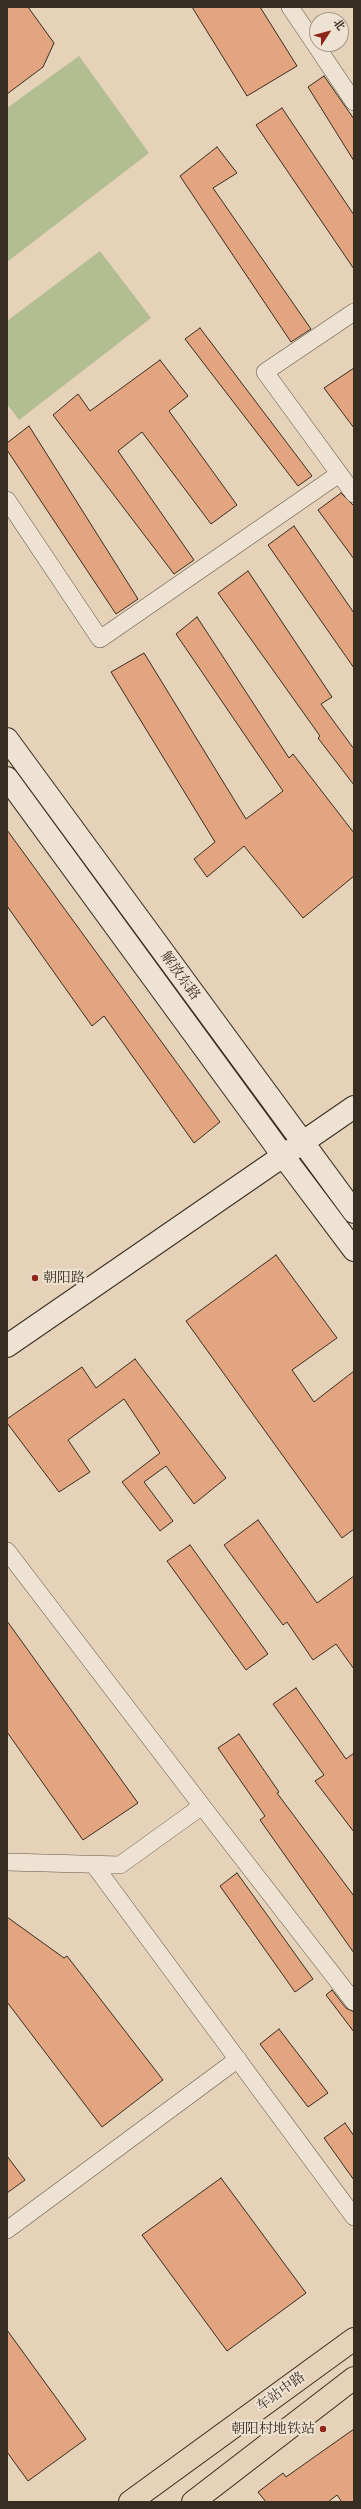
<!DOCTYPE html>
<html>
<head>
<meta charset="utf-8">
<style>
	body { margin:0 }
	#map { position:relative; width:361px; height:2509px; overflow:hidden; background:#e5d2b9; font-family:"Old Standard TT","Noto Serif SC",serif }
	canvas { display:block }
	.frame { position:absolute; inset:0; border:8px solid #372d21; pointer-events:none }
	.north { position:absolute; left:309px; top:12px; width:40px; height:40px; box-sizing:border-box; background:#eee2d2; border:1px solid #a59a8b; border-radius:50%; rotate:54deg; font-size:11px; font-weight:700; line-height:16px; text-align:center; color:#372d21 }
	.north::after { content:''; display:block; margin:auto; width:14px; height:18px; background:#8f2418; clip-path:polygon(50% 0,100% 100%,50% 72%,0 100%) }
</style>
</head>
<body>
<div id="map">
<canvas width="361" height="2509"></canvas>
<div class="frame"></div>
<div class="north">北</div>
</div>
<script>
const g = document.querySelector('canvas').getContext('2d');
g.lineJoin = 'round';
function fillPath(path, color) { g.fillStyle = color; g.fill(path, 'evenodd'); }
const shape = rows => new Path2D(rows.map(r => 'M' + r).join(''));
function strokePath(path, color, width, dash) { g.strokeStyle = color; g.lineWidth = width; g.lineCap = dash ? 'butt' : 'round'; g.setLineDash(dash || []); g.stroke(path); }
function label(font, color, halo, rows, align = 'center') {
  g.font = font + ' "Old Standard TT","Noto Serif SC",serif'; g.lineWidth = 4; g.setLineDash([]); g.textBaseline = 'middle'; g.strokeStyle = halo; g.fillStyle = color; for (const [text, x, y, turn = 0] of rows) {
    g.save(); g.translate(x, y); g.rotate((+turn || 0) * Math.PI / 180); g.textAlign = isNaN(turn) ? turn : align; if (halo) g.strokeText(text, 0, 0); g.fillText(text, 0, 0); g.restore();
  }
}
fillPath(shape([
	[79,56,149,153,7,262,7,108],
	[100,251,151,318,19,420,7,404,7,321]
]), '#b2bd91');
const building = shape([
	[7,7,28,7,54,43,43,67,7,94,7,7],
	[192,7,260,7,297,66,247,96,192,7],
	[324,76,354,119,354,161,308,87,324,76],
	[282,108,354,215,354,269,256,125,282,108],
	[217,147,237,173,213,188,311,329,291,342,180,176,217,147],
	[200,328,312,476,298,486,185,339,200,328],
	[160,360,188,396,169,411,237,505,211,524,142,432,118,451,194,560,174,574,53,415,78,394,90,411,160,360],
	[354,368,354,428,324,388,354,368],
	[29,426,138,599,116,614,7,450,7,443,29,426],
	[341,493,354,506,354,559,318,510,341,493],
	[294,526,354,613,354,668,268,545,294,526],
	[248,571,332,697,321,704,354,749,354,785,318,738,320,736,218,593,248,571],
	[197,617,289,758,293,754,354,833,354,876,303,918,244,846,207,877,194,859,215,842,111,672,144,653,246,819,283,791,176,634,197,617],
	[7,830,220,1122,194,1143,104,1016,92,1026,7,906,7,830],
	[276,1255,337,1338,292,1370,314,1402,354,1371,354,1529,342,1538,186,1321,276,1255],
	[135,1359,226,1478,194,1504,166,1466,144,1482,173,1521,160,1531,122,1482,160,1453,124,1399,68,1440,90,1472,59,1492,7,1423,7,1419,82,1367,96,1388,135,1359],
	[258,1520,317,1603,354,1576,354,1669,336,1644,313,1660,287,1622,283,1625,224,1545,258,1520],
	[190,1545,268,1654,246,1670,167,1561,190,1545],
	[7,1621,138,1803,83,1840,7,1732,7,1621],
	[296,1688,346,1759,354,1753,354,1832,315,1781,324,1775,273,1704,296,1688],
	[239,1734,279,1792,277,1793,354,1896,354,1953,260,1820,265,1816,218,1748,239,1734],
	[237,1873,313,1979,295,1992,220,1886,237,1873],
	[7,1917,64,1958,67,1956,163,2080,102,2127,7,2002,7,1917],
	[332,1990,346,2008,354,2012,354,2032,326,1995,332,1990],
	[279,2029,328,2093,308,2107,260,2044,279,2029],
	[345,2123,354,2136,354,2180,324,2138,345,2123],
	[7,2156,25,2180,7,2193,7,2156],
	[221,2178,306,2293,227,2351,142,2235,221,2178],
	[7,2330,86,2439,28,2481,7,2452,7,2330],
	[354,2429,354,2502,342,2502,337,2495,328,2502,266,2502,258,2492,283,2473,286,2477,354,2429]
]);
fillPath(building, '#e2a57f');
strokePath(building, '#372d21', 1);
const street = shape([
	[290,7,354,102],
	[354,312,265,372,354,494],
	[7,500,100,639,339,474],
	[7,1551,202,1806,120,1865,7,1862],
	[202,1806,354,2002],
	[94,1865,354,2217],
	[7,2230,238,2059]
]);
const secondary = shape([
	[7,739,354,1212],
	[7,778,284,1157,354,1250],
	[7,1346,354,1107]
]);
const primary = shape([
	[130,2502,354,2339],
	[193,2502,354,2378]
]);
strokePath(street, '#625647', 18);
strokePath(secondary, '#372d21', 24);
strokePath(primary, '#372d21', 24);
strokePath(street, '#eee2d2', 17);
strokePath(secondary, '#eee2d2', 22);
strokePath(primary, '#e5d2b9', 22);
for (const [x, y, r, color] of [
	[35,1278,4,"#8f2418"],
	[323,2429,4,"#8f2418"]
]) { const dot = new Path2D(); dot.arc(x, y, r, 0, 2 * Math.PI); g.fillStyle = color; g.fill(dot); strokePath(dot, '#eee2d2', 1.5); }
label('14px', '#372d21', '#eee2d2', [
	["解放东路",180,976,54],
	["车站中路",281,2392,-36]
]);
label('14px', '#372d21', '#eee2d2', [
	["朝阳路",43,1278],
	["朝阳村地铁站",315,2429,"right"]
], 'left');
</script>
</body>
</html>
